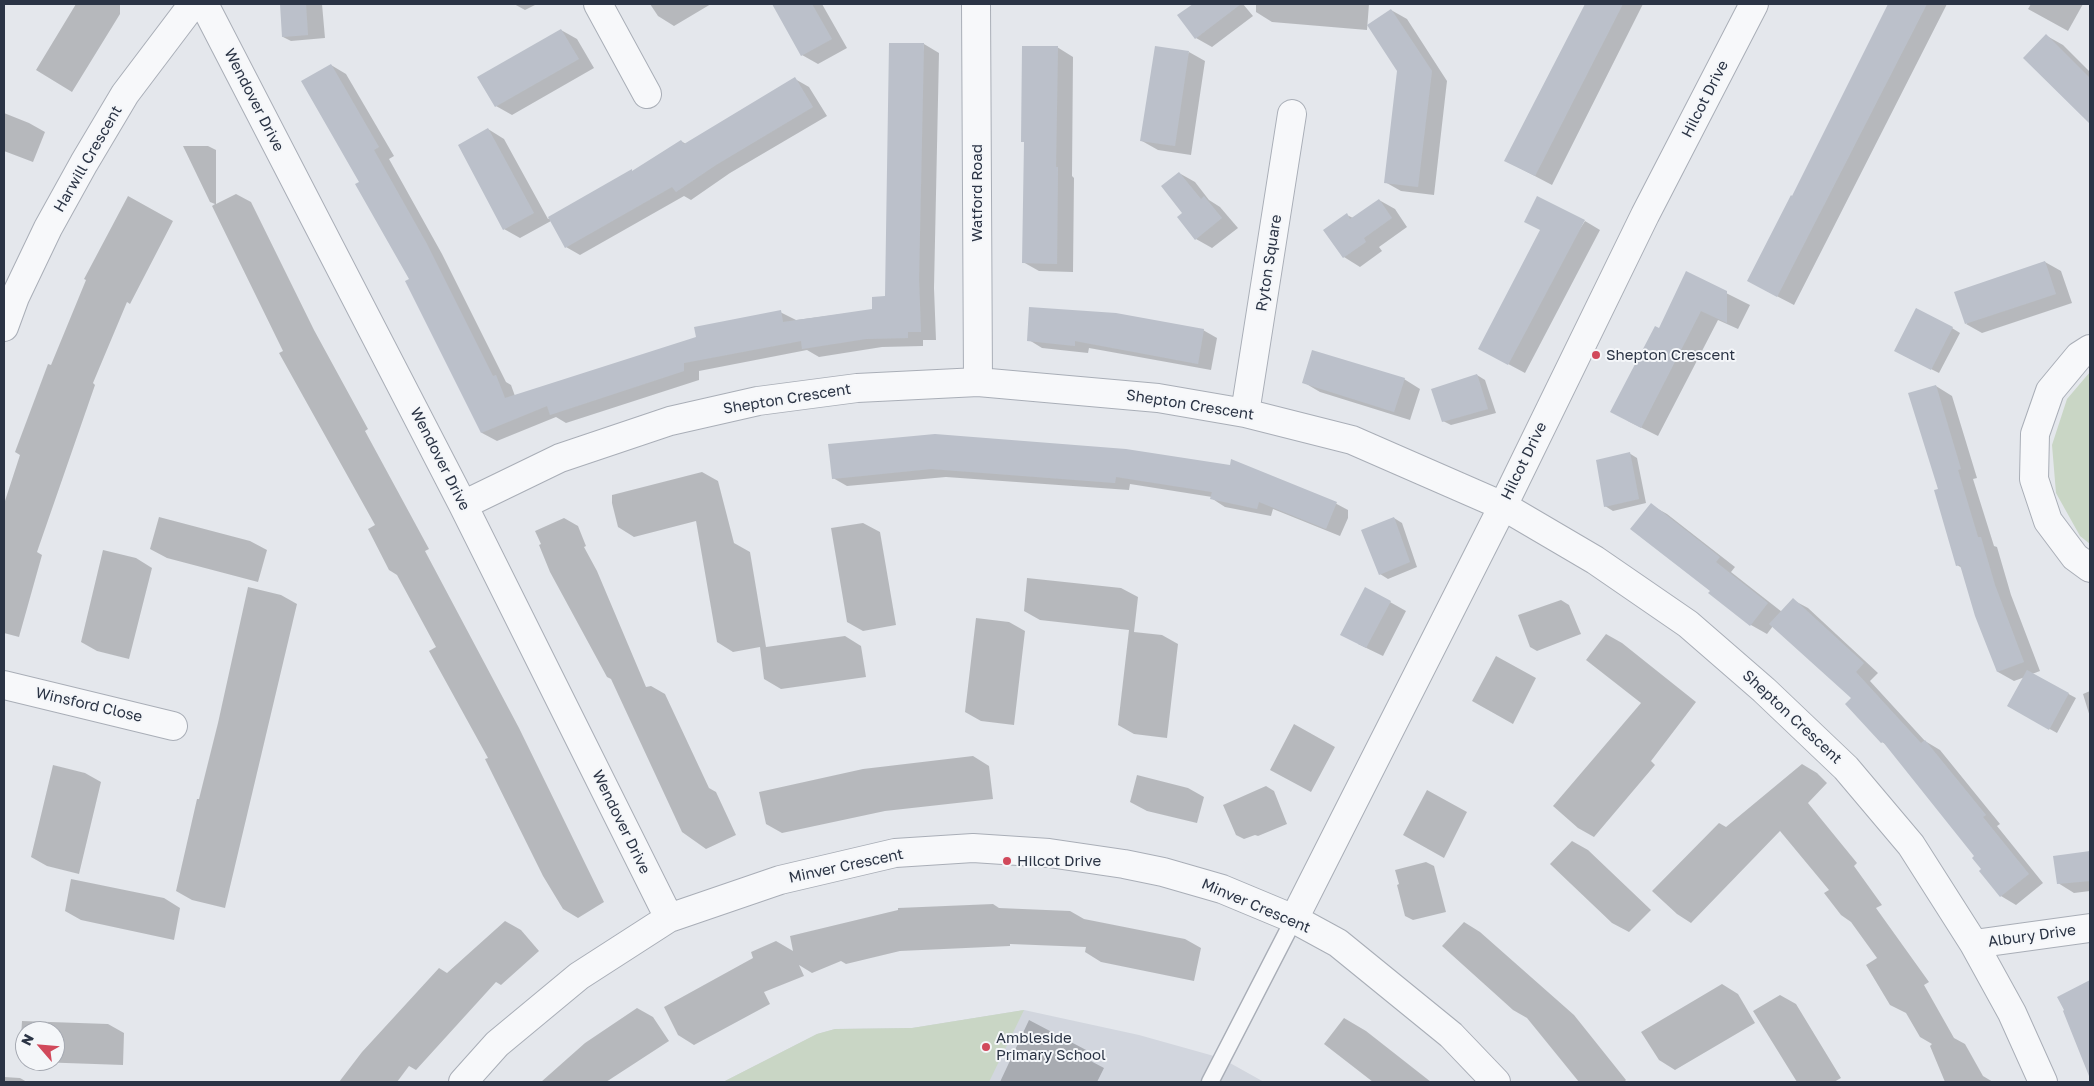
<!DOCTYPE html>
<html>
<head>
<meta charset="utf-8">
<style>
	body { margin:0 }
	#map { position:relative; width:2094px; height:1086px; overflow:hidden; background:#e4e7ec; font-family:"Golos Text",sans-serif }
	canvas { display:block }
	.frame { position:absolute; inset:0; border:5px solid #2b3445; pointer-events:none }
	.north { position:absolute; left:15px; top:1021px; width:50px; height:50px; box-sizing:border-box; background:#f4f6f9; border:1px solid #a4a8b1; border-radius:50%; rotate:297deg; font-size:14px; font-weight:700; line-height:20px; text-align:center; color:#2b3445 }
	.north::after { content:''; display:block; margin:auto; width:18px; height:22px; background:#d1495b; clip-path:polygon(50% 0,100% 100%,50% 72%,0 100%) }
</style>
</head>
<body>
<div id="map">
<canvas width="2094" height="1086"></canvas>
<div class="frame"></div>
<div class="north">N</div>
</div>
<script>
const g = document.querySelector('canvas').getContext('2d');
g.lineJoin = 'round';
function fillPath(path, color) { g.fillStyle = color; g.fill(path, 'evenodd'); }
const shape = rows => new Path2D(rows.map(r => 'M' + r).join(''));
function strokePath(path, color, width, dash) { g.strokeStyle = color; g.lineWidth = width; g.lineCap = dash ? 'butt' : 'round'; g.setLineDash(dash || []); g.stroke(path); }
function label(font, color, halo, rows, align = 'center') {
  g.font = font + ' "Golos Text",sans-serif'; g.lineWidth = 4; g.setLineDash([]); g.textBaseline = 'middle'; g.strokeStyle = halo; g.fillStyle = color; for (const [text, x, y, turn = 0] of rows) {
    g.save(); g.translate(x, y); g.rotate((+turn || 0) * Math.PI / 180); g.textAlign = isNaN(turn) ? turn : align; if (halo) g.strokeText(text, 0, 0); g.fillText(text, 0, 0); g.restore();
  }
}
fillPath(shape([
	[1024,1010,1139,1035,1221,1058,1264,1082,723,1082,817,1034,835,1029,912,1028]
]), '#d2d6de');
fillPath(shape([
	[2090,372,2090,544,2080,536,2056,493,2052,445,2067,399],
	[1024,1010,989,1082,723,1082,817,1034,835,1029,912,1028]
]), '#c9d6c5');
fillPath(shape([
	[76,4,123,4,120,4,120,14,72,92,36,70],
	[282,4,322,4,325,38,291,41,283,37],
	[514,4,537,4,525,10],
	[650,4,711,4,674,26,658,16],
	[773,4,822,4,847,48,818,64,802,55],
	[1195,4,1243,4,1253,16,1212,47,1196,38,1179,16],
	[1256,4,1369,4,1367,30,1272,22,1256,12],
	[1586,4,1643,4,1552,185,1506,161],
	[1889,4,1947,4,1794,305,1765,290,1822,140],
	[2031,4,2083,4,2068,31,2028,9],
	[1391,10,1407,19,1447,81,1434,195,1401,191,1385,182,1398,70],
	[561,30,577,39,594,68,512,115,496,106],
	[2047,36,2063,45,2090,72,2090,121,2086,118],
	[924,44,939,53,934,288,936,340,923,340,923,346,882,347,819,357,807,350,699,371,699,380,566,423,556,417,497,441,482,433,410,279,360,183,331,65,346,74,394,156,389,159,442,254,506,382,511,385,515,396,780,312,796,320,873,310,887,297],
	[1057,47,1073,57,1072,176,1074,178,1073,272,1039,271,1023,262,1025,143,1023,141],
	[1189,52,1205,61,1191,155,1158,150,1142,141],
	[795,79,809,87,827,116,730,173,691,200,684,196,580,255,566,247,551,221,520,238,504,229,488,129,504,139,548,219,632,171,633,172,681,141,686,144],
	[4,113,29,123,45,132,33,162,4,151],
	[183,146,208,146,216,150,216,204,236,194,251,202,314,330,368,429,365,431,429,549,425,551,519,728,604,902,578,918,563,909,543,876,485,759,488,758,429,651,436,647,397,575,389,570,368,529,375,525,279,353,283,351,212,206,215,204,210,202],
	[1179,173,1195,182,1209,200,1220,207,1238,228,1212,248,1196,239],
	[128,196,173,221,130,304,127,302,93,383,95,385,37,552,42,555,19,637,4,633,4,504,20,455,15,452,48,364,51,365,86,280,84,279],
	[1379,200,1395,209,1407,227,1379,247,1382,251,1360,267,1344,257,1325,230,1347,215,1353,218],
	[1585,221,1600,230,1525,373,1495,357],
	[2045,262,2061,271,2072,303,1982,333,1966,324],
	[1686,273,1750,305,1738,329,1718,320,1658,436,1628,421,1660,330],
	[1952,328,1960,333,1939,373,1903,355],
	[1203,330,1217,338,1211,370,1089,348,1088,353,1042,348,1029,340],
	[1477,375,1485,380,1496,413,1451,425,1443,421],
	[1404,379,1420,389,1410,420,1320,392,1303,382],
	[1936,386,1952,396,1977,478,1973,479,1994,546,1997,547,2011,595,2040,671,2032,674,2076,698,2057,733,2008,706,2025,677,2014,681,1998,672,1962,568,1957,565,1939,490],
	[935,435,1333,502,1348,510,1348,518,1340,536,1273,509,1271,516,1225,507,1211,498,1212,497,1130,484,1129,490,946,477,847,486,833,478],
	[1629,453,1637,458,1646,503,1613,511,1605,506],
	[702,472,718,481,734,543,750,552,766,647,845,636,861,646,866,677,781,689,764,679,760,647,733,652,717,642,696,521,634,537,618,527,612,503,612,495],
	[1651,505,1667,514,1735,567,1731,572,1782,612,1793,600,1808,608,1878,673,1870,681,1925,741,1940,750,2000,824,1997,826,2043,883,2016,905,2001,896,1981,871,1983,869,1976,856,1887,745,1882,742,1852,698,1773,626,1767,634,1751,625,1710,592,1711,591],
	[159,517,250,541,267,550,258,582,167,558,150,549],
	[564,518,578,526,586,546,584,547,597,571,646,687,651,686,665,694,709,788,716,792,736,835,706,849,682,832,611,679,607,677,550,572,539,545,541,544,535,531],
	[1394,518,1402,523,1417,567,1388,579,1380,574],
	[863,523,880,532,896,625,863,631,847,622,831,528],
	[103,550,136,558,152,568,129,659,97,651,81,642],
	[1027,578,1121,588,1138,597,1134,632,1162,635,1178,644,1167,738,1134,734,1118,725,1129,630,1040,620,1024,611],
	[248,587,281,595,297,604,225,908,192,900,176,891,197,799,199,799,218,723],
	[1561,600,1569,605,1581,634,1537,651,1530,647,1518,615],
	[1390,602,1406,611,1383,656,1358,644],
	[976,618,1009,622,1025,631,1014,725,981,721,965,712],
	[1606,634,1622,643,1696,702,1651,761,1655,765,1594,837,1578,828,1553,806,1641,703,1586,660],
	[1496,656,1536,678,1513,724,1472,701],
	[2090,691,2090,717,2083,694],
	[1294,724,1335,747,1311,792,1270,770],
	[973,756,989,766,993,799,885,811,782,833,766,824,759,792,863,769],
	[1802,764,1817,773,1827,783,1808,803,1857,863,1854,866,1882,905,1876,908,1929,982,1924,985,1954,1038,1965,1044,1983,1076,1993,1082,1945,1082,1930,1046,1932,1044,1920,1037,1906,1013,1890,1005,1866,965,1877,958,1851,922,1841,915,1824,893,1829,890,1780,831,1691,923,1677,914,1652,891,1719,823,1726,827],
	[53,765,85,773,101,782,79,874,47,866,31,857],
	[1137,775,1188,788,1204,797,1197,823,1147,811,1130,802],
	[1266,786,1274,791,1287,824,1258,836,1255,835,1244,839,1236,835,1223,805],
	[1427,790,1467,812,1444,858,1403,835],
	[1572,841,1588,850,1651,910,1629,932,1612,923,1550,864],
	[2090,852,2090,891,2074,893,2058,883,2055,857],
	[1426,862,1434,866,1446,912,1413,920,1405,916,1397,885,1399,884,1395,870],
	[71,879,164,898,180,908,174,940,81,920,65,911],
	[993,904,999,908,1070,911,1084,919,1185,939,1201,948,1194,981,1101,962,1085,952,1086,947,1010,944,1010,946,900,951,846,964,841,961,812,973,799,965,804,976,764,992,770,1004,694,1045,678,1035,664,1007,753,958,751,952,776,941,793,951,790,936,898,910,898,908],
	[505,921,521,930,539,951,501,985,496,982,416,1070,409,1066,397,1082,339,1082,362,1052,439,968,447,973],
	[1464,922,1480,932,1574,1015,1626,1080,1624,1082,1579,1082,1527,1018,1513,1010,1442,946],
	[2087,983,2090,984,2090,1077,2065,1011],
	[1722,984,1738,994,1755,1023,1675,1070,1659,1060,1641,1032],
	[1780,995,1796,1004,1841,1078,1834,1082,1797,1082,1753,1011],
	[637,1008,653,1017,669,1041,606,1082,541,1082,585,1043],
	[1344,1018,1366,1031,1431,1082,1373,1082,1324,1044],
	[1029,1020,1088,1051,1085,1058,1104,1068,1097,1082,1000,1082],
	[22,1021,108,1024,124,1033,123,1065,37,1062,35,1061,55,1061,55,1031,25,1031,25,1055,20,1053],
	[4,1077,20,1078,27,1082,4,1082]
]), '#0003');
fillPath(shape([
	[280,4,306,4,308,35,282,37],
	[772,4,812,4,832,39,801,56],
	[1193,4,1241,4,1195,39,1177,15],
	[1585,4,1623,4,1535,176,1504,161],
	[1888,4,1927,4,1777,297,1747,281,1791,195,1792,196],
	[1391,9,1432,71,1418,187,1384,183,1397,71,1367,25],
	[561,29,579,59,495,107,477,77],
	[2046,34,2090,78,2090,124,2023,58],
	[889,43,924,43,919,279,921,332,908,332,908,338,866,339,802,349,801,341,684,363,684,371,550,415,547,406,481,433,405,281,409,279,355,184,359,182,301,81,331,64,379,147,374,150,427,244,493,376,496,375,505,398,696,337,694,327,781,310,783,322,872,309,872,297,885,296],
	[1022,46,1058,46,1056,167,1058,167,1057,264,1022,263,1024,142,1021,142],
	[1155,46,1189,51,1175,146,1140,141],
	[795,77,813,107,716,165,676,192,672,187,565,248,548,217,632,169,632,171,681,140,684,144],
	[488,128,534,213,503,230,458,145],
	[1179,172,1201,199,1204,196,1222,218,1195,240,1177,217,1182,213,1161,186],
	[1537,196,1585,220,1508,365,1478,349,1540,230,1524,222],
	[1379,199,1392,218,1364,238,1366,242,1343,258,1323,230,1347,213,1350,219],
	[2045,261,2056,294,1965,324,1954,292],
	[1686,271,1727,291,1727,323,1701,311,1641,428,1610,412,1655,326,1659,328],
	[1029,307,1116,313,1204,329,1198,364,1075,341,1075,346,1027,341],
	[1916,308,1953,327,1931,370,1894,351],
	[1312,350,1405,378,1394,412,1302,383],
	[1477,374,1488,409,1442,422,1431,389],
	[1936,385,1961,469,1958,470,1978,537,1981,537,1995,585,2024,662,1997,672,1975,616,1960,565,1956,566,1934,490,1938,489,1908,393],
	[935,434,1126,449,1230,465,1231,459,1337,502,1326,529,1259,502,1257,509,1210,499,1212,492,1116,477,1115,483,931,469,832,479,828,444],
	[1630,452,1639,499,1604,507,1596,460],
	[1651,503,1720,557,1716,562,1768,603,1750,626,1708,593,1710,591,1630,529],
	[1394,517,1410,562,1379,575,1361,530],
	[1365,587,1391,601,1366,648,1340,635],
	[1793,598,1864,663,1856,672,1921,743,1925,740,1986,815,1983,817,2029,874,2000,897,1979,871,1981,869,1972,858,1974,856,1883,742,1881,743,1845,704,1851,698,1769,624],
	[2027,670,2069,693,2049,730,2007,706],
	[2090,851,2090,881,2057,884,2053,856],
	[2090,980,2090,1076,2089,1076,2063,1011,2064,1010,2057,997]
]), '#bbc0ca');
const service = shape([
	[1210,1082,1294,919]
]);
const minor = shape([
	[204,4,463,505,669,918],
	[598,4,647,94],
	[976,4,978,382],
	[4,327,15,297,48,228,84,163,125,94,193,4],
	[2090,349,2079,356,2050,391,2035,434,2034,479,2048,521,2075,557,2090,568],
	[1245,413,1292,114],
	[463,505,560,458,670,421,758,401,857,388,978,382,1158,398,1245,413,1352,440,1503,506,1595,560,1688,624,1764,690,1846,768,1911,845,1974,944,2012,1013,2043,1082],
	[4,685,173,726],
	[1294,919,1503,506,1645,215,1754,4],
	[1974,944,2090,928],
	[463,1082,497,1044,579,976,669,918,780,880,895,853,973,848,1049,853,1124,864,1163,872,1222,889,1294,919,1338,943,1451,1035,1496,1082]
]);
strokePath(service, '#a9aeb7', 19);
strokePath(minor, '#a9aeb7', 30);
strokePath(service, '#f7f8fa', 16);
strokePath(minor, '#f7f8fa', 28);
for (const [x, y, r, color] of [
	[1596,355,5,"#d1495b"],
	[1007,861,5,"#d1495b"],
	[986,1047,5,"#d1495b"]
]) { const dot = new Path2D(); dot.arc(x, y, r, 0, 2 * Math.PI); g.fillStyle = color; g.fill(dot); strokePath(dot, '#f4f6f9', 2); }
label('15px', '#2b3445', '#f4f6f9', [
	["Hilcot Drive",1705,99,-63],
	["Wendover Drive",254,100,63],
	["Harwill Crescent",88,159,-60],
	["Watford Road",977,193,-90],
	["Ryton Square",1269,263,-81],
	["Shepton Crescent",787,399,-9],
	["Shepton Crescent",1190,405,9],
	["Wendover Drive",440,459,63],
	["Hilcot Drive",1524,461,-64],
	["Winsford Close",89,705,13],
	["Shepton Crescent",1792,717,43],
	["Wendover Drive",621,822,64],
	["Minver Crescent",846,866,-12],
	["Minver Crescent",1256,906,23],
	["Albury Drive",2032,936,-8]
]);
label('15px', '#2b3445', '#f4f6f9', [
	["Shepton Crescent",1606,355],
	["Hilcot Drive",1017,861],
	["Ambleside",996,1038],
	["Primary School",996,1055]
], 'left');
</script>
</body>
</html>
